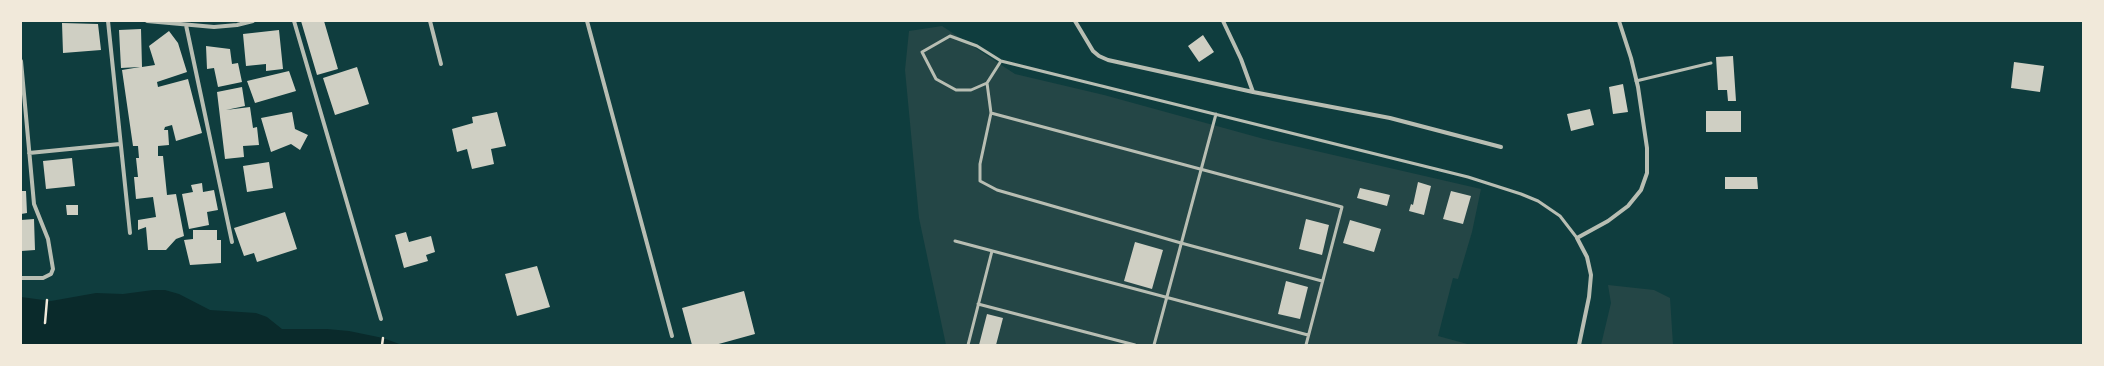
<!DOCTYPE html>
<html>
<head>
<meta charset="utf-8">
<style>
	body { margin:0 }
	#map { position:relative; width:2104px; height:366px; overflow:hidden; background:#0f3d3e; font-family:Arial,sans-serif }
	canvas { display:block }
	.frame { position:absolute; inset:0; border:22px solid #f1e9da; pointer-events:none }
</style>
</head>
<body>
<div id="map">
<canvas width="2104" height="366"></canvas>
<div class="frame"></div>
</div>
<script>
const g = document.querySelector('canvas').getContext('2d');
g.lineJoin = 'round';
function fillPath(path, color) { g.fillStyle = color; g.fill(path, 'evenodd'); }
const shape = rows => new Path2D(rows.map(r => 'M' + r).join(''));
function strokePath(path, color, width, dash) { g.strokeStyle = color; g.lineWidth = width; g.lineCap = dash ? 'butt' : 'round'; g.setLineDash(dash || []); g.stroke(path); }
fillPath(shape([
	[942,26,1015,74,1104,95,1264,139,1481,189,1472,232,1458,279,1453,278,1438,336,1471,345,946,345,919,218,905,70,909,31],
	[1608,285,1654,290,1670,298,1673,345,1601,345,1611,303]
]), '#244646');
fillPath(shape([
	[153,290,165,290,179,294,210,310,256,313,267,317,282,329,327,329,349,331,383,338,402,345,21,345,21,297,51,301,96,293,123,294]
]), '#0a2a2b');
fillPath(shape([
	[301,21,324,21,338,69,317,75],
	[62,23,98,24,101,50,63,53],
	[141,29,142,67,155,65,149,46,169,31,178,43,187,72,157,82,158,87,188,79,202,133,176,141,172,125,165,127,164,130,168,130,169,145,158,146,158,156,163,156,167,195,176,194,184,236,176,239,166,250,148,250,146,227,138,230,138,220,156,217,153,197,136,199,134,177,138,177,136,158,139,158,138,146,133,146,122,70,140,67,121,68,119,30],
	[279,30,283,69,266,71,266,64,246,66,243,34],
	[1203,35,1214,52,1199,62,1188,46],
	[206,46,230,49,232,64,238,63,242,82,218,87,214,68,207,69],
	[1733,56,1736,101,1728,101,1727,90,1718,90,1716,57],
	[2014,62,2044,66,2040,92,2011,88],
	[357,67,369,104,335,115,323,78],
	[289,71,296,91,255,103,247,81],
	[1623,84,1628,112,1613,114,1609,87],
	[242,87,245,106,226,110,250,107,253,128,257,127,259,145,243,146,244,157,225,159,217,92],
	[1590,109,1594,125,1571,131,1567,114],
	[1706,111,1741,111,1741,132,1706,132],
	[292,112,295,129,308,135,300,150,291,144,271,152,261,118],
	[497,112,506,146,491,149,494,164,472,169,467,149,457,152,452,129,473,123,472,117],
	[72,158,75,186,46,189,43,161],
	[269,162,273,188,247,192,243,166],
	[1725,177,1757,177,1758,189,1725,189],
	[1418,182,1431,186,1424,215,1409,211,1411,204,1413,205],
	[202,183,203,192,214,190,218,210,207,212,209,225,189,229,182,194,193,192,191,185],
	[1360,188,1390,195,1387,206,1357,198],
	[21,191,26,191,27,213,21,214],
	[1451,191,1471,196,1463,224,1443,219],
	[66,205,78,205,78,215,67,215],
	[285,212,297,249,257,262,254,253,244,256,234,228],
	[34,219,35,250,21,251,21,220],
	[1306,219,1329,225,1322,255,1299,249],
	[1350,220,1381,229,1374,252,1343,243],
	[193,230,217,230,217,240,221,240,221,263,190,265,184,240,193,239],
	[406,232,409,242,431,236,435,252,426,255,428,261,404,268,395,235],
	[1135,242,1163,250,1152,289,1124,281],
	[537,266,550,307,517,316,505,274],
	[1286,281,1308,287,1300,319,1278,314],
	[744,291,755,334,715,345,692,345,682,308],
	[987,314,1003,318,996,345,979,345]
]), '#cfcfc3');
strokePath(shape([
	[45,323,47,300],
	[382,345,383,338]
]), '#f1e9da', 2.5);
strokePath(shape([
	[1001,61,987,83,971,90,956,90,936,79,922,52,950,36,977,46,1001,61,1468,177,1521,194,1538,201,1560,216,1577,238],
	[1636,81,1711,63],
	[987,83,991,113,980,164,980,181,997,190,1181,243,1322,281],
	[991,113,1342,207,1306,345],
	[955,241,1308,335],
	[978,304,1135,345],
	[968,345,992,251],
	[1154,345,1216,114]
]), '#b8beb3', 3);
strokePath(shape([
	[108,21,130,233],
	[147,21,214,27,237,25,253,21],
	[294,21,381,319],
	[430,21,441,64],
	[587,21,672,336],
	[1075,21,1093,51,1099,56,1108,60,1253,92,1390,118,1501,147],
	[1223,21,1241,59,1253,92],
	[186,25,232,242],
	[21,61,34,204,48,239,53,269,51,274,43,278,21,278],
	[29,153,120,144],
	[1579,345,1589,297,1591,275,1587,257,1577,238,1608,221,1628,206,1641,190,1647,173,1647,148,1638,87,1631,58,1619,21]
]), '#b8beb3', 4);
</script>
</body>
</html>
